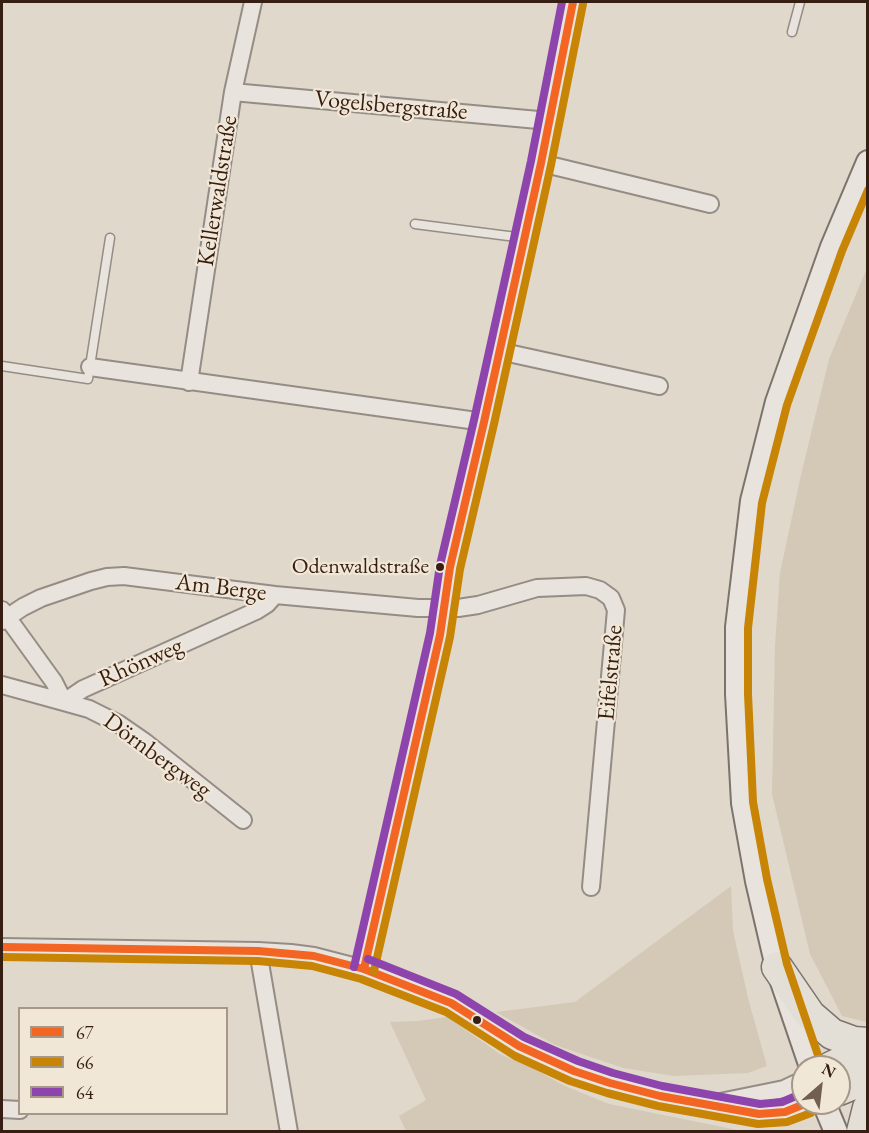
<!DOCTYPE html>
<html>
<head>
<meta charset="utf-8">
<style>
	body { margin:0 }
	#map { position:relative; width:869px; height:1133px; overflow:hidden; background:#e0d8cb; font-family:"EB Garamond",serif }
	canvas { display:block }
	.frame { position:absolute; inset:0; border:3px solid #371e13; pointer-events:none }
	.legend { position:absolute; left:18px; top:1007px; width:210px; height:108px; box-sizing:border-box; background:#f1e7d7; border:2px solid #a79789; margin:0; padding:8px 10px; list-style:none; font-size:18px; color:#371e13 }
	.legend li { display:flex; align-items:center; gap:12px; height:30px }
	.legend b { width:30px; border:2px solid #a79789 }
	.north { position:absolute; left:791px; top:1055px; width:60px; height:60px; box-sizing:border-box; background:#f1e7d7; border:2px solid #a79789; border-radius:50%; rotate:28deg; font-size:16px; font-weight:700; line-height:24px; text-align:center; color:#371e13 }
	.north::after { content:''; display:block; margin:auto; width:21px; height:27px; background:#725f53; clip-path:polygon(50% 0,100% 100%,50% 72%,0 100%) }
</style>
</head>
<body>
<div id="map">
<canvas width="869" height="1133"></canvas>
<div class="frame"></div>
<ul class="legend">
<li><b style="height:8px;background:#f26522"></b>67</li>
<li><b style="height:8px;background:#c78405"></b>66</li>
<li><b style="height:8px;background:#8e44ad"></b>64</li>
</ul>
<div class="north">N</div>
</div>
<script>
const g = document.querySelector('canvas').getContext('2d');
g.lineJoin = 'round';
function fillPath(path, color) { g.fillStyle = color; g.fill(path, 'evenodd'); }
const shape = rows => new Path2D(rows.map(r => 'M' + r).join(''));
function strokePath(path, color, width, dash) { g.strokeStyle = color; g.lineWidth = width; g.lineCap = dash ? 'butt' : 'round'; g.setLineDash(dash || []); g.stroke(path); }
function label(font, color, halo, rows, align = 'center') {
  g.font = font + ' "EB Garamond",serif'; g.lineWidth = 4.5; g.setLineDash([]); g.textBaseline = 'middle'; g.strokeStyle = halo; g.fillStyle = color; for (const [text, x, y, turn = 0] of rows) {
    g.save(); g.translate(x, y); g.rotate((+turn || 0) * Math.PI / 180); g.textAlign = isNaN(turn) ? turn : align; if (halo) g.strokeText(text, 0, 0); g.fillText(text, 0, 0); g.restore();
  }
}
fillPath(shape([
	[867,268,868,1022,867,1022,842,1016,810,954,772,794,775,646,780,573,801,475,829,359],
	[731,886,733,931,749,1002,767,1066,748,1073,674,1076,623,1068,555,1045,496,1012,575,1002],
	[447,1017,500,1054,534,1069,565,1086,609,1104,742,1131,406,1131,399,1116,426,1100,390,1022,418,1021]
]), '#d4c8b6');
const lane = shape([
	[792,32,800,2],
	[415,224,524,238],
	[2,366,88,379,110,238]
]);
const street = shape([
	[233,92,549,121],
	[541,163,710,204],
	[499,351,659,386],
	[90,367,484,422],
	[189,382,233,92,253,2],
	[2,610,54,682,64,702,89,709,119,724,145,742,243,820],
	[2,621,23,607,41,598,91,581,107,577,124,576,275,595,418,608,458,608,478,605,537,588,586,586,600,590,611,598,616,610,591,887],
	[2,685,64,702,83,689,256,611,267,604,275,595],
	[2,947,258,951,291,953,314,956,364,969,451,1003,519,1046,574,1071,610,1083,660,1096,759,1114,771,1114,785,1112,807,1103],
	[258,951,289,1132],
	[364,969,440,635,450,567,484,422,541,163,573,2],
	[720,1102,784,1089,803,1080],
	[2,1109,20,1110]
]);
const secondary = shape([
	[811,1067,777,967,757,881,743,803,737,694,737,627,752,501,777,402,832,247,868,162],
	[824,1103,836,1132]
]);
const highway = shape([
	[777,967,810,1015,832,1034,854,1042,868,1043],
	[831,1067,868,1049],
	[839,1090,868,1078],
	[862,1132,868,1108]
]);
strokePath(lane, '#958d85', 11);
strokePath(street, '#958d85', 20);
strokePath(secondary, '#7c746c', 26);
strokePath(highway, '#7c746c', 33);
strokePath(lane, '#e8e3dc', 8);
strokePath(street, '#e8e3dc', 16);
strokePath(secondary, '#e8e3dc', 22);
strokePath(highway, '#e3dfd7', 30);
strokePath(shape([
	[2,947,258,951,314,956,364,969,451,1003,519,1046,574,1071,610,1083,660,1096,759,1114,785,1112,807,1103],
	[364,969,440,635,450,567,484,422,541,163,573,2]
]), '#f26522', 8);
strokePath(shape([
	[2,957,258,961,312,966,361,979,446,1012,515,1056,570,1081,607,1093,658,1106,758,1124,787,1122,811,1113],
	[374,971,450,637,460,569,494,424,551,165,583,4],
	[821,1064,787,964,767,879,753,802,748,694,748,628,762,503,787,405,842,251,868,190]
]), '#c78405', 8);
strokePath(shape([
	[368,959,456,994,524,1037,578,1061,613,1073,662,1086,760,1104,782,1102,803,1093],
	[354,967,430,633,440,565,474,420,531,161,562,2]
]), '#8e44ad', 8);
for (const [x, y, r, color] of [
	[440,567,5,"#371e13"],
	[477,1020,5,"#371e13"]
]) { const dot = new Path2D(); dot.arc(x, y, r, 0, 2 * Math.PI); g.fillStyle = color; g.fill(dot); strokePath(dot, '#f1e7d7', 2); }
label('22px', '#371e13', '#f1e7d7', [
	["Odenwaldstraße",429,567]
], 'right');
label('24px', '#371e13', '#f1e7d7', [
	["Vogelsbergstraße",391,106,5],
	["Kellerwaldstraße",218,191,-81],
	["Am Berge",221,588,7],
	["Rhönweg",141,663,-24],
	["Eifelstraße",611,673,-85],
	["Dörnbergweg",157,756,36]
]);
</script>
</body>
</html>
